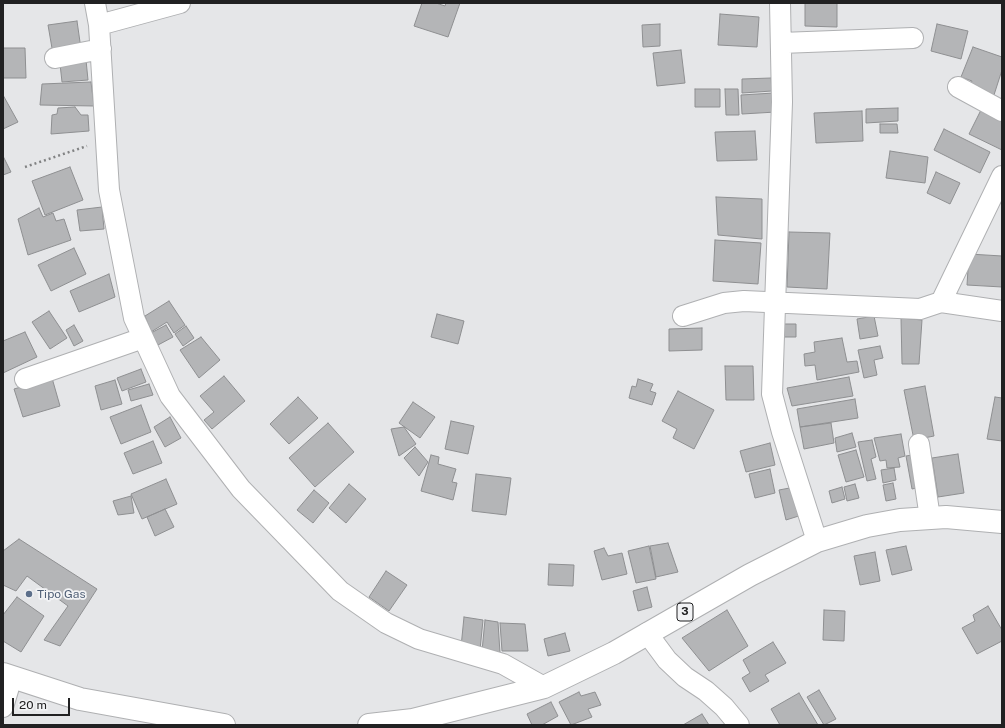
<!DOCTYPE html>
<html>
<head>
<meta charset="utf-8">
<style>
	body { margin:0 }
	#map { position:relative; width:1005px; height:728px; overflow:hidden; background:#e5e6e8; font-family:"Public Sans",sans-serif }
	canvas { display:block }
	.frame { position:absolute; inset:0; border:4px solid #212122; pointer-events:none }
	.scale { position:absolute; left:12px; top:698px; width:58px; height:18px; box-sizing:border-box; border:2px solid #212122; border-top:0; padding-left:5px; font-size:12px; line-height:14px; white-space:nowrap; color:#212122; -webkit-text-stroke:3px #f2f3f5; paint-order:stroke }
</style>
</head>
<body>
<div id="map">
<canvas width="1005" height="728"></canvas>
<div class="frame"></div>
<div class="scale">20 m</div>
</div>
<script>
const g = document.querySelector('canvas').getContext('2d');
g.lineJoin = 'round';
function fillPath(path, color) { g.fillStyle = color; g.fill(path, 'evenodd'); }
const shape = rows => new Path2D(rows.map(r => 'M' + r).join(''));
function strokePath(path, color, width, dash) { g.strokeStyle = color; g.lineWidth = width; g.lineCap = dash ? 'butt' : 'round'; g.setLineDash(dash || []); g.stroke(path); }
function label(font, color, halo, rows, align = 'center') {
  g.font = font + ' "Public Sans",sans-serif'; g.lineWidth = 3.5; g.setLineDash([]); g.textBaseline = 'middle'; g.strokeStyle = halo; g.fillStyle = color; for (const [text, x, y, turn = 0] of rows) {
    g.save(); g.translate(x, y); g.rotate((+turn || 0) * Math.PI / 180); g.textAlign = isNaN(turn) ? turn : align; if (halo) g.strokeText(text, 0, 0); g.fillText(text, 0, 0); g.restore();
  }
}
const building = shape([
	[422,3,436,3,445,6,446,3,460,3,448,37,414,26,422,3],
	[805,3,837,3,837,27,805,26,805,3],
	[720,14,759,17,757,47,718,45,720,14],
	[77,21,81,49,53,54,48,25,77,21],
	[660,24,660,46,643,47,642,25,660,24],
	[937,24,968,31,961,59,931,51,937,24],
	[973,47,1002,57,1002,70,993,98,969,87,972,81,961,77,973,47],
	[3,48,25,48,26,78,3,78,3,48],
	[681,50,685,83,657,86,653,53,681,50],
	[86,60,88,80,62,82,60,64,86,60],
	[771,78,772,91,742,93,742,79,771,78],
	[91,82,94,106,40,105,42,84,91,82],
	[695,89,720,89,720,107,695,107,695,89],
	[725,89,738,89,739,115,726,115,725,89],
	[774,93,776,112,742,114,741,95,774,93],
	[3,95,18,122,3,129,3,95],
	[983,106,1002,116,1002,150,969,134,983,106],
	[75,107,81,115,88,115,89,131,51,134,52,115,57,114,58,108,75,107],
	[898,108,898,121,866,123,866,109,898,108],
	[862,111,863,141,816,143,814,113,862,111],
	[880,124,897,124,898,133,880,133,880,124],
	[944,129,990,152,980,173,934,150,944,129],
	[755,131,757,160,717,161,715,132,755,131],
	[890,151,928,157,925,183,886,178,890,151],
	[3,156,11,172,3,175,3,156],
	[70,167,83,200,45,215,32,181,70,167],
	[936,172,960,183,950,204,927,193,936,172],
	[716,197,762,199,762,239,718,235,716,197],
	[102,207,104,229,80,231,77,210,102,207],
	[39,208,43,217,53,213,56,221,64,219,71,240,28,255,18,219,39,208],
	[789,232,830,233,827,289,787,287,789,232],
	[715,240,761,243,758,284,713,281,715,240],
	[74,248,86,274,51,291,38,265,74,248],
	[969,254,1002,256,1002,287,967,285,969,254],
	[109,274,115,297,79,312,70,291,109,274],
	[169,301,185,325,174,333,167,322,151,332,145,316,169,301],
	[49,311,67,338,50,349,32,322,49,311],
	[437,314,464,321,458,344,431,337,437,314],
	[874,316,878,336,860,339,857,319,874,316],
	[901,318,922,320,919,364,902,364,901,318],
	[782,324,796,324,796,337,782,337,782,324],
	[74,325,83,341,74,346,66,330,74,325],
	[166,325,173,337,158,345,151,333,166,325],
	[186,326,194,338,183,346,175,334,186,326],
	[702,328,702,350,669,351,669,329,702,328],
	[25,332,37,357,3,373,3,341,25,332],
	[201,337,220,360,199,378,180,350,201,337],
	[842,338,847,362,857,361,859,372,817,380,815,365,805,366,804,354,815,352,814,342,842,338],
	[880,346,883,358,874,360,877,375,864,378,858,350,880,346],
	[725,366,753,366,754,400,726,400,725,366],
	[141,369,146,382,122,391,117,378,141,369],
	[224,376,245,401,212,429,204,420,214,412,200,396,224,376],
	[849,377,853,396,792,406,787,388,849,377],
	[52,378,60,406,23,417,14,389,52,378],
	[638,379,653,384,650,391,656,393,652,405,629,398,632,386,636,387,638,379],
	[115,380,122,404,101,410,95,386,115,380],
	[149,384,153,395,131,401,128,390,149,384],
	[925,386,934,436,914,440,904,390,925,386],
	[678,391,714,410,694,449,673,438,677,429,662,421,678,391],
	[298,397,318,418,289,444,270,424,298,397],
	[995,397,1002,398,1002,441,987,439,995,397],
	[855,399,858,418,800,427,797,409,855,399],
	[413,402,435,417,420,438,399,423,413,402],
	[141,405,151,432,121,444,110,417,141,405],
	[170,417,181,438,165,447,154,427,170,417],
	[451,421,474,426,468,454,445,449,451,421],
	[328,423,354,452,315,487,289,458,328,423],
	[831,423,834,443,804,449,800,427,831,423],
	[404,427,416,444,399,456,391,429,404,427],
	[852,433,856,447,837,452,835,438,852,433],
	[901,434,905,456,898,458,900,467,887,468,886,460,880,461,874,438,901,434],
	[872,440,876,457,871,459,876,479,867,481,858,442,872,440],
	[153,441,162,463,133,474,124,453,153,441],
	[770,443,775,465,746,472,740,451,770,443],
	[415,447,428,462,419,476,404,458,415,447],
	[856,450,864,477,846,482,838,455,856,450],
	[918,454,925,486,912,489,906,456,918,454],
	[958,454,964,493,938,497,932,458,958,454],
	[431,455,439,457,438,464,456,469,452,482,457,483,453,500,421,491,431,455],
	[894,468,896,480,883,483,881,470,894,468],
	[770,469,775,493,755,498,749,474,770,469],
	[476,474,511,478,506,515,472,511,476,474],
	[166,479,177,504,142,519,131,494,166,479],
	[893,483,896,499,886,501,883,485,893,483],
	[349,484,366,499,346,523,329,508,349,484],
	[855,484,859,498,847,501,844,487,855,484],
	[795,487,805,514,786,520,779,490,795,487],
	[842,487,845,499,832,503,829,491,842,487],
	[314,490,329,503,313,523,297,510,314,490],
	[131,496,134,513,118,515,113,501,131,496],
	[165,509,174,527,155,536,147,517,165,509],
	[19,539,97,589,60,646,44,640,68,606,27,576,16,591,3,585,3,551,19,539],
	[668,543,678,572,656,577,650,546,668,543],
	[649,546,656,579,636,583,628,551,649,546],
	[906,546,912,570,892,575,886,550,906,546],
	[604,548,608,556,622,553,627,574,602,580,594,551,604,548],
	[875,552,880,581,860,585,854,556,875,552],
	[549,564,574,565,573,586,548,585,549,564],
	[386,571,407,585,389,611,369,597,386,571],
	[647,587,652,607,638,611,633,591,647,587],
	[17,597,44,616,21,652,3,641,3,615,17,597],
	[988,606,1002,630,1002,641,977,654,962,628,975,621,973,615,988,606],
	[727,610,748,646,709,671,682,638,727,610],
	[824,610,845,611,844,641,823,640,824,610],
	[464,617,483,620,480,650,461,647,464,617],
	[485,620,498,622,500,653,482,651,485,620],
	[500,623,525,624,528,651,502,651,500,623],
	[565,633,570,651,548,656,544,639,565,633],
	[773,642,786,663,765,675,769,681,750,692,742,678,750,673,743,660,773,642],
	[819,690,836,719,824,725,807,697,819,690],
	[579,692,581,696,595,692,601,705,588,709,592,717,571,725,559,702,579,692],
	[799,693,818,725,780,725,771,709,799,693],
	[551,702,558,716,542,725,532,725,527,714,551,702],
	[702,714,709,725,683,725,702,714]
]);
fillPath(building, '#b4b5b7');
strokePath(building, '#8e8f91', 1);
const minor = shape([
	[95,3,99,25,109,190,134,318,170,396,241,489,340,591,386,623,419,639,503,664,544,687],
	[780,3,782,102,772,394,782,432,817,541],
	[99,25,180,3],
	[781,43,913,38],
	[55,58,101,49],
	[958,87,1002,111],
	[941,302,1002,311],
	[683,316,724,303,744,301,920,309,941,302,1002,176],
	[25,379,143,338],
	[919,444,930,518],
	[647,633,667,660,685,677,706,691,724,707,739,725],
	[3,707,12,677]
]);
const highway = shape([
	[3,674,80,699,224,725],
	[369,725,413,720,544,687,614,653,750,575,817,541,867,526,900,520,946,517,1002,522]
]);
strokePath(minor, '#afb0b2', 22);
strokePath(highway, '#afb0b2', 24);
strokePath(shape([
	[25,167,87,146]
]), '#818283', 2.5, [2, 3]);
strokePath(minor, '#fff', 20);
strokePath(highway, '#fff', 22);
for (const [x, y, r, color] of [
	[29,594,4,"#5c6f8a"]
]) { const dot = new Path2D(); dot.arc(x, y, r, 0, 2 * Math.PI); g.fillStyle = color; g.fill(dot); strokePath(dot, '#f2f3f5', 1.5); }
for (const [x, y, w] of [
	[685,612,16]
]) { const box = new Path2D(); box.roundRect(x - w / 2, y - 9, w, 18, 3); g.fillStyle = '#f2f3f5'; g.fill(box); strokePath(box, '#212122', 1); }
label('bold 11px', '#212122', null, [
	["3",685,612]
]);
label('12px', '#4e5e75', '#f2f3f5', [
	["Tipo Gas",37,594]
], 'left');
</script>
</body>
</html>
